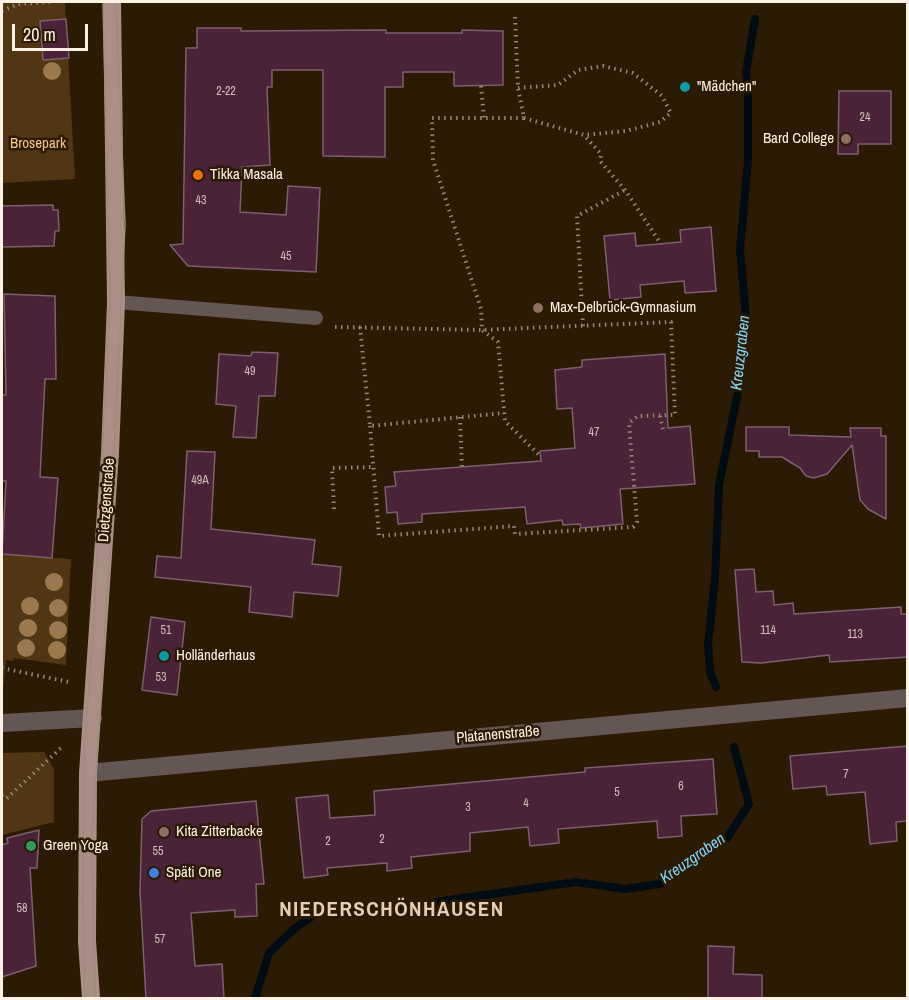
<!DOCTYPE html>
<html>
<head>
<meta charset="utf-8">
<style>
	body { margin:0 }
	#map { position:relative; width:909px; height:1000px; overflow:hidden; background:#2b1a04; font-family:"Archivo Narrow",sans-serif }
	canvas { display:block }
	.frame { position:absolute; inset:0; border:3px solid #fef2e5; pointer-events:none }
	.scale { position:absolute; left:12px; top:24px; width:76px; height:27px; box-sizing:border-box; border:3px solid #fef2e5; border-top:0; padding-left:8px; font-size:18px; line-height:21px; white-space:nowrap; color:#fef2e5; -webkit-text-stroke:4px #2b1a04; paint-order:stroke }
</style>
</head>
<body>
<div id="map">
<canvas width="909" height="1000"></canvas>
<div class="frame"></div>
<div class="scale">20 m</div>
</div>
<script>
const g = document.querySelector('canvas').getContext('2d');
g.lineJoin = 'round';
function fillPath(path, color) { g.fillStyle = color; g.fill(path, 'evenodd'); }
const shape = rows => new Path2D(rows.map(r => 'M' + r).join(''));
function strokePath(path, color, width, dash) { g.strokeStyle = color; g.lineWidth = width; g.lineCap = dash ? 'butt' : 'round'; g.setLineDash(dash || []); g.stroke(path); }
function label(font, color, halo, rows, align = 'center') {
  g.font = font + ' "Archivo Narrow",sans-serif'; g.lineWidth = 5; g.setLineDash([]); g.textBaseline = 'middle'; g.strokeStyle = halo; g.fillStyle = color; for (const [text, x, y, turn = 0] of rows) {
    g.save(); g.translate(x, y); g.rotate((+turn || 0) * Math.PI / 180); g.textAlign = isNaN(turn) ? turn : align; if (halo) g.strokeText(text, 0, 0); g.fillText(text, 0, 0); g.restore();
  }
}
fillPath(shape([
	[2,2,65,2,75,179,2,183],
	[2,554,71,559,66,665,14,658,13,661,6,660,2,702],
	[44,752,54,769,54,822,2,835,2,753]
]), '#503613');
strokePath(shape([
	[716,687,710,672,708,644,715,579,719,485,740,382,746,316,740,250,748,161,748,88,746,72,755,19],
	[255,998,269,953,294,929,317,913,399,911,442,901,576,882,625,889,660,884,727,838,749,804,734,747]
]), '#000c13', 8);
const building = shape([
	[66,19,69,58,43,60,40,21,66,19],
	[197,28,241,28,241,31,386,30,386,33,462,33,462,30,503,31,503,85,454,86,454,72,403,72,403,87,385,87,385,157,323,156,323,70,272,70,272,87,267,87,270,165,242,167,240,212,286,215,288,186,320,188,316,272,188,266,170,245,183,244,186,48,197,48,197,28],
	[839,91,891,91,891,144,858,144,858,154,838,154,839,91],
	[53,205,53,210,58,210,59,231,55,231,54,246,2,247,2,206,53,205],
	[711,227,716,291,685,293,684,281,640,285,641,297,610,300,604,236,635,233,636,246,681,242,680,230,711,227],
	[4,294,55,296,56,379,45,379,40,477,58,478,52,558,2,554,6,481,2,481,2,395,6,395,4,294],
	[252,352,278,353,275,396,259,396,256,438,233,437,236,406,216,404,219,354,251,356,252,352],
	[665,354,668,428,690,426,695,484,620,489,623,524,581,528,580,524,563,525,562,520,527,524,525,507,422,514,422,522,398,524,397,512,387,513,385,487,396,486,394,472,541,461,540,451,575,448,572,408,557,409,555,370,582,367,582,360,665,354],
	[746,427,789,427,789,435,851,437,850,428,881,428,881,436,886,436,886,519,868,509,860,500,852,445,827,474,814,478,806,476,800,468,782,457,759,457,759,451,746,451,746,427],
	[187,451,215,452,211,529,315,540,312,564,341,567,338,596,294,592,292,617,249,612,251,587,155,577,157,556,181,558,187,451],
	[754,569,756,592,773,591,774,605,793,603,794,614,901,607,901,614,908,614,908,657,830,662,829,655,761,663,742,662,735,570,754,569],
	[151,617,185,622,177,695,142,690,151,617],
	[908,746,908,821,896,822,897,841,870,844,865,792,827,795,826,786,793,789,790,756,908,746],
	[713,759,717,814,681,816,682,836,658,838,657,821,558,829,559,843,530,846,528,827,470,833,470,851,411,857,412,868,387,871,387,863,327,868,328,875,304,878,296,798,328,795,330,818,375,815,374,791,585,772,585,768,713,759],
	[256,801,264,884,256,884,257,916,235,917,235,910,191,913,195,966,222,964,224,999,146,999,140,892,142,819,151,811,256,801],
	[39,830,37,868,30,868,36,966,2,977,2,845,8,843,7,838,39,830],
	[708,946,734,947,733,974,762,975,762,999,708,999,708,946]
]);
fillPath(building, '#4a2339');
strokePath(building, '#7d606f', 1.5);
strokePath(shape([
	[2,11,18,4,52,2],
	[515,17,518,88,524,118,432,118,433,160,481,309,482,330,498,342,505,421,541,457],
	[481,86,484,118],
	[518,88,558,85,578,70,603,66,633,73,662,96,671,113,660,122,626,131,584,135],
	[524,118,584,135,601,154,600,161,625,190,661,244],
	[583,326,577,216,625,190],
	[335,327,482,330,671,322,675,415,638,416,629,423,637,522,633,527,515,534,514,526,379,536,370,426],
	[360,327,370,426,504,413],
	[660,416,663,429],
	[460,417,462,469],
	[334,509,332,468,373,467],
	[2,668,69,682],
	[2,796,6,799,62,747]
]), '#968876', 4, [1.5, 4.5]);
strokePath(shape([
	[116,302,316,318]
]), '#645652', 14);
strokePath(shape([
	[2,723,93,718],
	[88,773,908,698]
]), '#645652', 18);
strokePath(shape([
	[91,998,87,941,88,773,110,453,116,302,112,2]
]), '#ab8e85', 18);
strokePath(shape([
	[85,998,83,900,84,755,95,601,110,299,103,2],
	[95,998,92,837,110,543,125,225,116,2]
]), '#9c8d7c', 1.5);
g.fillStyle = '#9b784d';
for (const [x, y] of [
	[52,71],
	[54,582],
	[30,606],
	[58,608],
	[28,628],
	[58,630],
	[26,648],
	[57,650]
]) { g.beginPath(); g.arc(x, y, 9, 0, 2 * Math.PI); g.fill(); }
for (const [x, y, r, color] of [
	[685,87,6,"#0f9aa8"],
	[846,139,6,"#8d6e63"],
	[198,175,6,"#e8710a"],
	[538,308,6,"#8d6e63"],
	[164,656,6,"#0f9aa8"],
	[164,832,6,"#8d6e63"],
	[31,846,6,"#2e9e5b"],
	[154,873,6,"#3f7fe0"]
]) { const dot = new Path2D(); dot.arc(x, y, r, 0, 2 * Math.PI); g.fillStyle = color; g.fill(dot); strokePath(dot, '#2b1a04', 2); }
label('12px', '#d1beba', null, [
	["2-22",226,92],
	["24",865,118],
	["43",201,201],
	["45",286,257],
	["49",250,372],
	["47",594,433],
	["49A",200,481],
	["51",166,631],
	["114",768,631],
	["113",855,635],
	["53",161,678],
	["7",846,775],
	["6",681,787],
	["5",617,793],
	["4",526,804],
	["3",468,808],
	["2",382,840],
	["2",328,842],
	["55",158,852],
	["58",22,909],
	["57",160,940]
]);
label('15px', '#fef2e5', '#2b1a04', [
	["\"Mädchen\"",697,87],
	["Bard College",834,139,"right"],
	["Tikka Masala",210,175],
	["Max-Delbrück-Gymnasium",550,308],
	["Holländerhaus",176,656],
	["Kita Zitterbacke",176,832],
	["Green Yoga",43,846],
	["Späti One",166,873]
], 'left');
label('15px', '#f7c488', '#2b1a04', [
	["Brosepark",38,144]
]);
label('15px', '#fef2e5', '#2b1a04', [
	["Dietzgenstraße",107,500,-86],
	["Platanenstraße",498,735,-5]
]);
label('italic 16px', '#80d5f8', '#2b1a04', [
	["Kreuzgraben",741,353,-84],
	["Kreuzgraben",693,859,-35]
]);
g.letterSpacing = '1.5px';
label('bold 21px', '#e5ceb4', '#2b1a04', [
	["NIEDERSCHÖNHAUSEN",392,910]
]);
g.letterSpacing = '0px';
</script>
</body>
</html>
